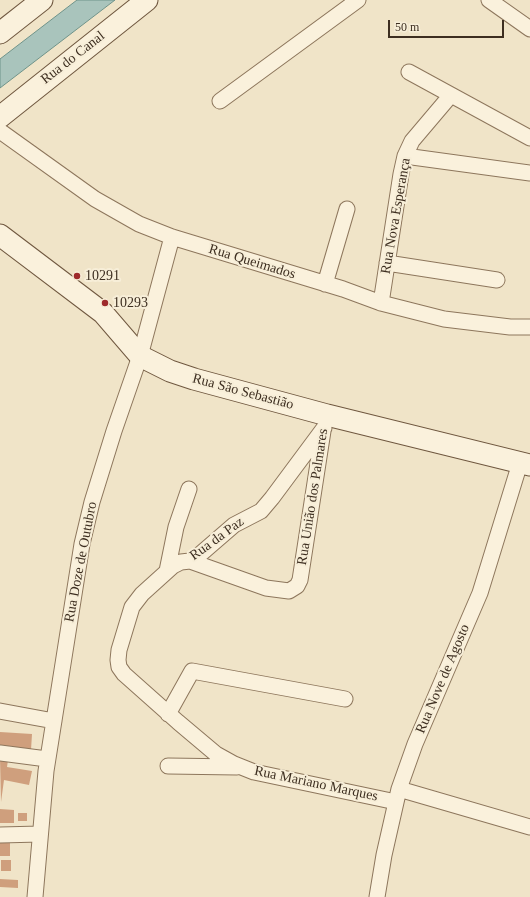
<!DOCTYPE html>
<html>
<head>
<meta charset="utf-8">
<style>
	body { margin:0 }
	#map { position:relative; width:530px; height:897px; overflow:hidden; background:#f0e4c8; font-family:"Times New Roman",serif }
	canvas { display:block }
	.scale { position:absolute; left:388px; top:20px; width:116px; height:18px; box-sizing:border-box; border:2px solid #3d2e20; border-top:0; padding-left:5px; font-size:12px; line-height:14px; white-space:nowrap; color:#3d2e20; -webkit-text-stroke:3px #f7eed8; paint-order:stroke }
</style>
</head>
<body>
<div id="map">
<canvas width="530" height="897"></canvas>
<div class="scale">50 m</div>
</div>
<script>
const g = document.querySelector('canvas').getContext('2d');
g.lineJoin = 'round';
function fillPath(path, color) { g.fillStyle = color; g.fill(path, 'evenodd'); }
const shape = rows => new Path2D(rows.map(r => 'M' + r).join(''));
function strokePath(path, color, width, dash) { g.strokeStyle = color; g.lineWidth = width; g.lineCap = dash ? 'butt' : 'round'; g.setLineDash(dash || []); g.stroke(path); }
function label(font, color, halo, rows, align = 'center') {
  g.font = font + ' "Times New Roman",serif'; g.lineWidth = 4; g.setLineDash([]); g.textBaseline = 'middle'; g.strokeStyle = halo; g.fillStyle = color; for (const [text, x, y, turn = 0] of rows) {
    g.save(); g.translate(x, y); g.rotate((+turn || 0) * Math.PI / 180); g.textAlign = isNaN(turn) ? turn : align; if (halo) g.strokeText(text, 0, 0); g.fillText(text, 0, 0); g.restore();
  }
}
const water = shape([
	[77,0,115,0,0,88,0,59,77,0]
]);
fillPath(water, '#a9c4bc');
strokePath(water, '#6f938a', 1);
fillPath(shape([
	[0,732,32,734,31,750,0,748],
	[0,758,8,760,7,767,32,771,29,785,4,780,1,802],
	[0,809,14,810,14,823,0,823],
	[18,813,27,813,27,821,18,821],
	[0,838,10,838,10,856,0,856],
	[1,860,11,860,11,871,1,871],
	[0,879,18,880,18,888,0,887]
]), '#cf9f7d');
const street = shape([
	[489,0,530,29],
	[409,72,530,138],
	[220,101,358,0],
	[0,131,95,199,139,224,172,237,343,289,381,303,444,319,510,327,530,327],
	[405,156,530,173],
	[387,263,497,280],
	[325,284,347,209],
	[381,303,401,174,405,156,412,141,451,95],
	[324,428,272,498,261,511,234,525,197,557,190,561,181,562,173,566,142,594,132,607,119,650,118,660,119,667,124,674,178,722,216,754,234,764,254,772,396,802],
	[190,561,266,588,289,591,297,586,300,580,323,431],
	[167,571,176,527,189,489],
	[0,711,54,721],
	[168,714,192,671,345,699],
	[0,753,47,759],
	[168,766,237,767],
	[399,789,530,827],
	[0,835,40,834],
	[35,897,46,771,82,544,92,502,114,431,140,356,172,237],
	[377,897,384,855,399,789,415,744,480,593,520,463]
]);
const secondary = shape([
	[0,33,42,0],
	[0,117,147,0],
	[0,235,103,313,140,356,170,371,194,379,327,415,530,465]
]);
strokePath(street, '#8d765c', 17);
strokePath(secondary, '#6f573f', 23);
strokePath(street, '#faf1dc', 15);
strokePath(secondary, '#faf1dc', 21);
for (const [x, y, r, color] of [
	[77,276,4,"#9e2a2b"],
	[105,303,4,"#9e2a2b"]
]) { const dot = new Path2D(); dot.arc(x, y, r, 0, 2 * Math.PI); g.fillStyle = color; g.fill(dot); strokePath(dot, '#f7eed8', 1.5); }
label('14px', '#3d2e20', '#f7eed8', [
	["Rua do Canal",73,58,-38],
	["Rua Nova Esperança",396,216,-80],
	["Rua Queimados",252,262,17],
	["Rua São Sebastião",243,392,15],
	["Rua União dos Palmares",313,497,-81],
	["Rua da Paz",217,539,-36],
	["Rua Doze de Outubro",81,562,-79],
	["Rua Nove de Agosto",443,679,-67],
	["Rua Mariano Marques",316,784,12]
]);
label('14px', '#3d2e20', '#f7eed8', [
	["10291",85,276],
	["10293",113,303]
], 'left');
</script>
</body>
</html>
